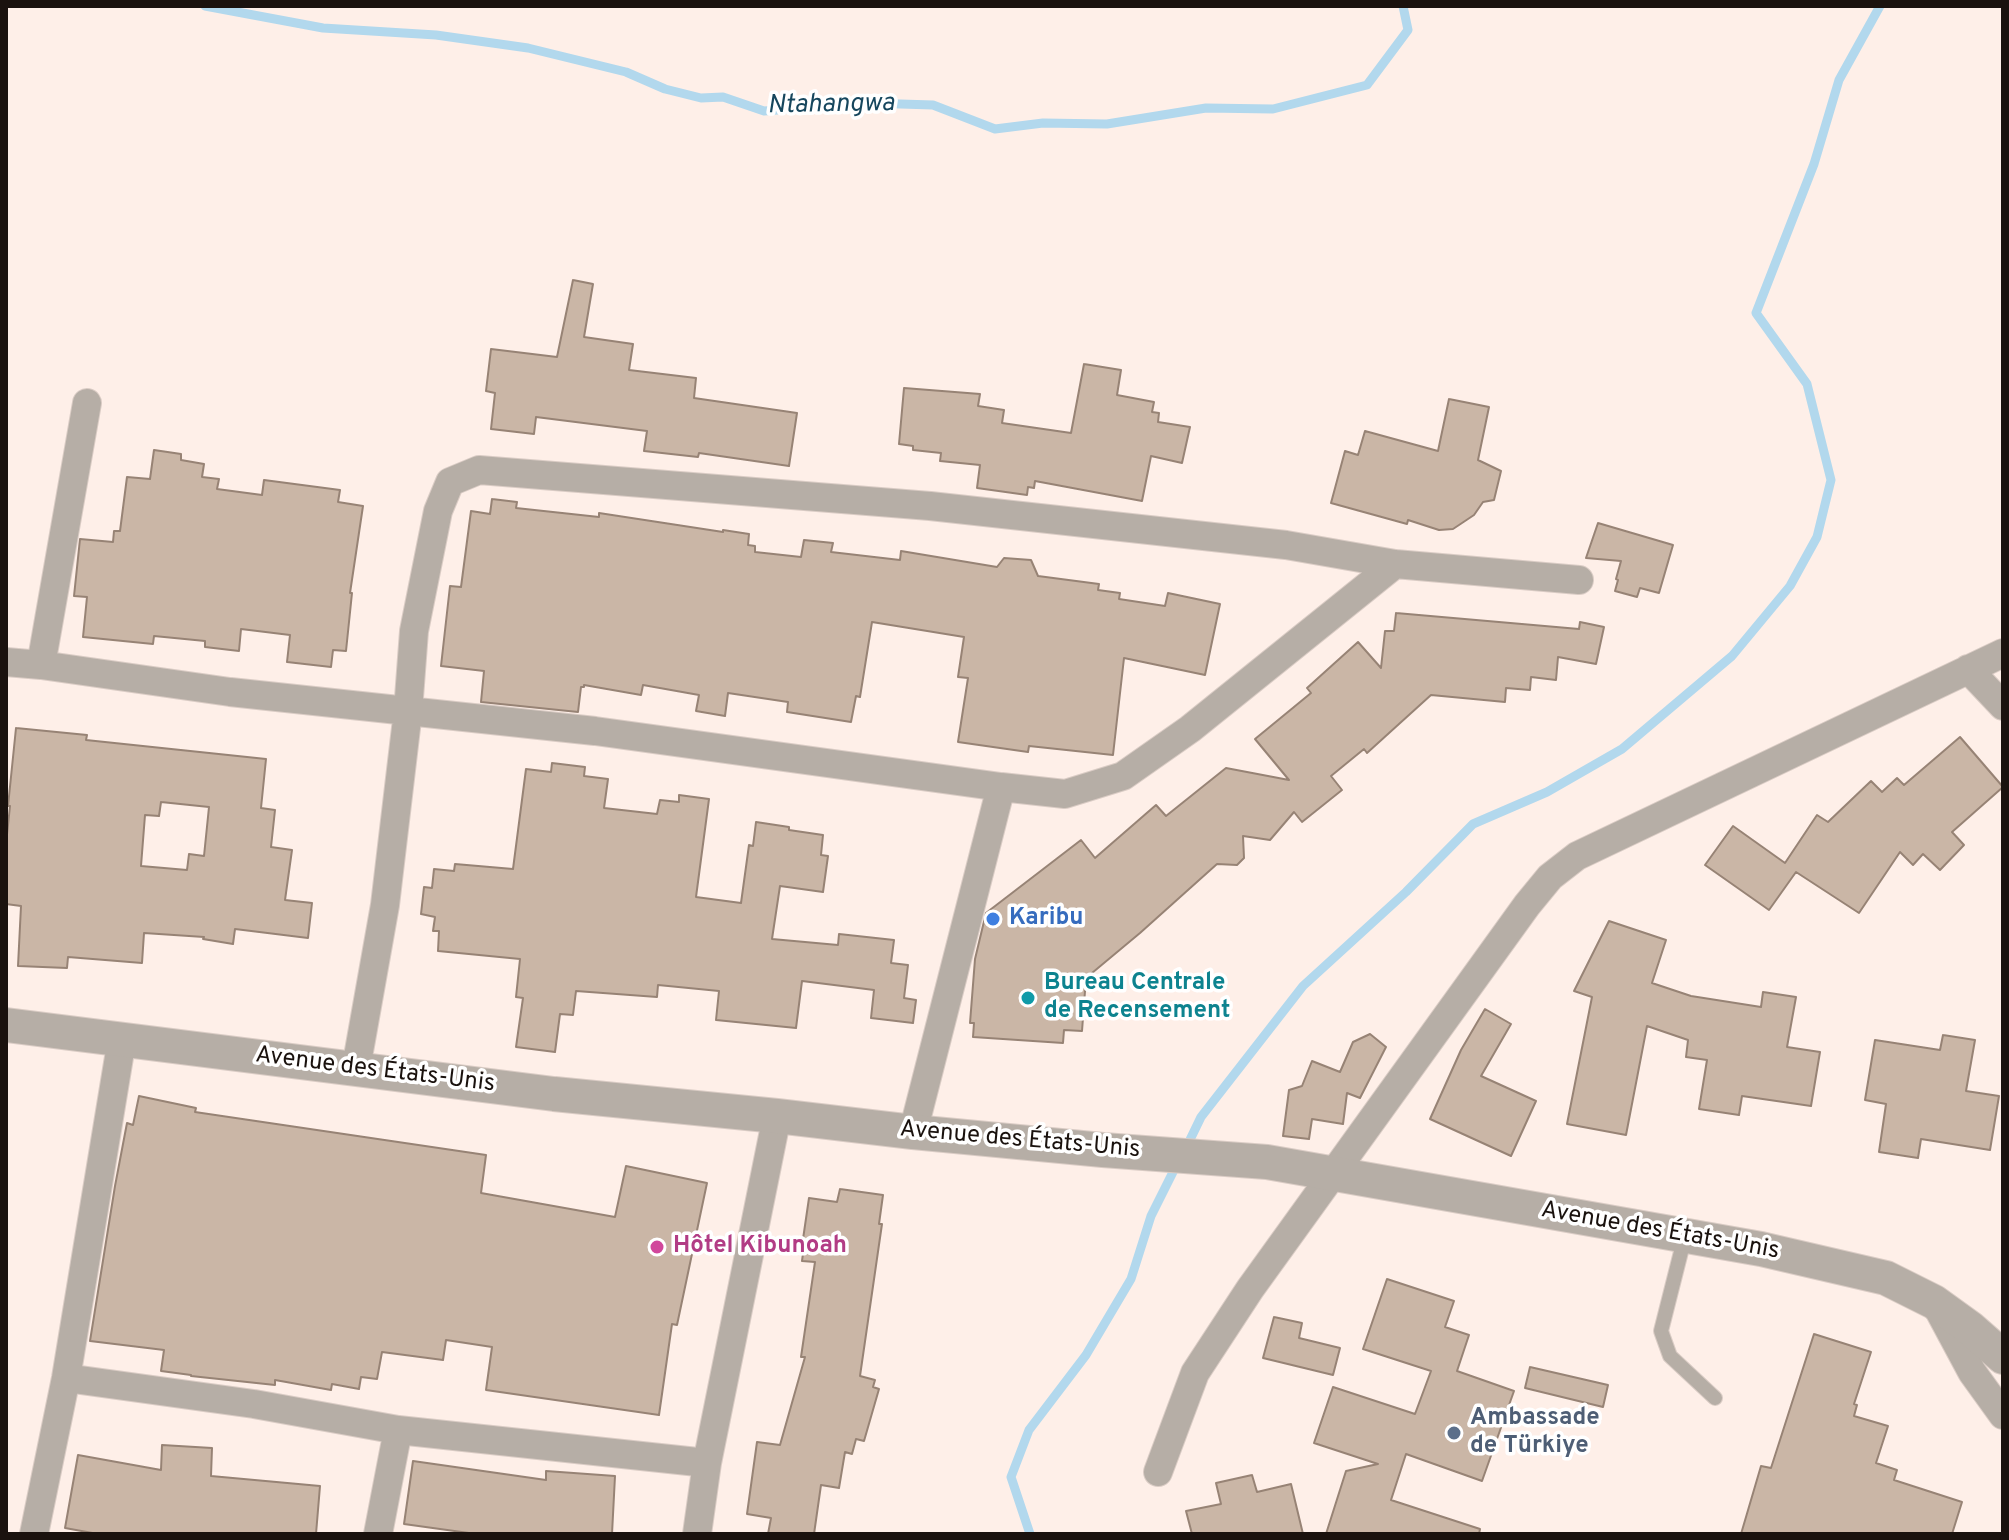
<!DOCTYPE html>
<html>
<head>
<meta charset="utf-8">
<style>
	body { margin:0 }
	#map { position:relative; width:2009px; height:1540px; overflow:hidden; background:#feefe8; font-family:Overpass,sans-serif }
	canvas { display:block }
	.frame { position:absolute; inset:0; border:8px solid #1a120e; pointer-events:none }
</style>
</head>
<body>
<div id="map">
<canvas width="2009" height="1540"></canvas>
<div class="frame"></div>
</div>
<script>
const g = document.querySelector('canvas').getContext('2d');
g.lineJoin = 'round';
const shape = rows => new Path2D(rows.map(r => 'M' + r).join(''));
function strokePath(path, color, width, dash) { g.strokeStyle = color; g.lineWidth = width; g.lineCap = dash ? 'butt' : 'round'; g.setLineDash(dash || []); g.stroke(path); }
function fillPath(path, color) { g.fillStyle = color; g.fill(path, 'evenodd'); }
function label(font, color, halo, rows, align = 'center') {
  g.font = font + ' Overpass,sans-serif'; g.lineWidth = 7; g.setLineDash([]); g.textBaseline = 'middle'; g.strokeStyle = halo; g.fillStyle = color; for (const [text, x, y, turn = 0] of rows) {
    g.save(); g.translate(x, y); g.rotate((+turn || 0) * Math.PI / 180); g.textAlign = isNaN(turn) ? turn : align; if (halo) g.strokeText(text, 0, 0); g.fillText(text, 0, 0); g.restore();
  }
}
strokePath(shape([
	[205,6,323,28,436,35,528,48,626,72,665,89,701,98,723,97,764,111,868,103,933,105,995,129,1043,123,1107,124,1206,108,1273,109,1367,85,1408,30,1403,6],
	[1186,1148,1201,1117,1303,986,1406,892,1473,824,1547,792,1622,749,1732,656,1790,586,1817,537,1831,480,1807,384,1756,313,1814,164,1839,80,1880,6],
	[1030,1534,1011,1477,1029,1430,1086,1355,1131,1279,1151,1216,1177,1164]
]), '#b2d8ed', 9);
const building = shape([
	[573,280,593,284,584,337,633,344,629,370,696,378,694,398,797,413,789,466,699,453,698,457,644,451,647,431,536,417,534,434,491,429,495,393,486,391,491,349,557,357,573,280],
	[1084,364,1121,370,1117,395,1154,402,1152,412,1159,413,1158,422,1190,427,1182,463,1151,456,1142,501,1035,481,1034,488,1028,487,1027,495,977,488,980,465,940,461,941,453,913,450,913,446,899,444,904,388,980,394,978,406,1004,410,1002,423,1071,433,1084,364],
	[1449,399,1489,407,1478,460,1501,471,1494,500,1483,502,1474,515,1453,529,1439,530,1408,520,1407,524,1331,503,1345,451,1358,455,1365,431,1438,451,1449,399],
	[154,450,181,454,181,460,204,464,202,477,219,479,217,489,262,495,264,480,340,490,338,502,363,506,350,593,352,593,346,651,333,650,331,667,287,662,290,635,241,629,239,651,205,647,205,641,154,636,153,644,83,637,87,597,74,596,80,539,113,542,114,531,120,531,127,477,150,479,154,450],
	[492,499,517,502,516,508,599,517,599,513,723,532,723,530,749,534,748,545,755,546,755,552,801,557,804,540,833,543,831,552,900,560,901,551,997,567,1004,558,1031,560,1038,576,1099,584,1098,590,1120,593,1119,599,1165,606,1168,593,1220,604,1205,675,1124,658,1113,755,1029,746,1028,752,958,742,968,678,958,677,964,637,872,622,860,697,856,696,851,722,787,712,788,702,728,693,725,716,696,711,699,695,643,685,641,695,584,685,584,687,581,687,578,712,481,702,484,671,441,666,450,586,461,587,471,511,490,514,492,499],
	[1598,523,1673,545,1659,593,1640,588,1637,597,1615,591,1618,580,1616,579,1621,561,1586,558,1598,523],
	[1396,613,1579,629,1580,622,1604,627,1596,664,1558,657,1556,680,1531,677,1530,690,1506,688,1505,702,1431,695,1367,753,1364,749,1331,776,1342,790,1302,822,1294,812,1270,840,1243,836,1244,858,1237,865,1217,864,1140,933,1086,978,1082,1031,1064,1030,1063,1043,973,1037,974,1023,970,1023,975,959,986,913,1081,840,1095,858,1156,805,1166,816,1226,768,1289,780,1255,739,1311,693,1307,688,1358,642,1381,668,1385,631,1394,631,1396,613],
	[16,728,87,735,86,740,266,759,261,808,275,810,271,847,292,850,285,900,312,903,308,938,235,929,233,944,203,939,204,937,144,933,142,963,68,957,67,968,18,966,21,906,6,904,6,844,10,806,8,806,16,728],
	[161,802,209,807,204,856,189,854,187,870,141,866,145,815,159,816,161,802],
	[1960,737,2003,787,1952,832,1964,845,1940,870,1923,854,1913,865,1900,852,1859,913,1796,872,1769,910,1705,865,1733,826,1785,863,1817,815,1828,822,1871,781,1882,792,1897,778,1904,785,1960,737],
	[552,763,585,767,584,776,608,779,604,808,657,814,660,800,679,802,679,795,709,799,696,897,741,903,749,845,753,846,756,822,789,827,789,830,823,835,821,855,828,856,823,892,780,886,772,939,838,945,839,934,894,940,891,963,908,965,904,998,916,1000,913,1023,871,1018,874,990,802,981,796,1028,716,1020,719,991,658,985,657,997,576,991,573,1015,560,1014,555,1052,516,1047,523,998,516,997,520,959,438,951,439,931,433,931,435,917,421,914,424,887,432,888,434,869,454,871,455,864,513,869,526,769,551,772,552,763],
	[1609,921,1666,940,1652,983,1691,996,1761,1007,1763,992,1796,997,1787,1047,1820,1052,1811,1106,1742,1096,1739,1115,1699,1109,1707,1060,1686,1057,1688,1040,1647,1026,1626,1135,1567,1124,1592,997,1574,991,1609,921],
	[1485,1009,1511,1024,1481,1076,1536,1101,1511,1156,1430,1119,1461,1050,1485,1009],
	[1370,1034,1386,1047,1360,1098,1347,1093,1343,1124,1312,1119,1309,1139,1283,1136,1289,1090,1302,1086,1312,1061,1340,1072,1353,1042,1370,1034],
	[1943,1035,1975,1040,1966,1091,1999,1096,1990,1150,1921,1139,1918,1158,1879,1152,1886,1104,1865,1100,1875,1040,1940,1050,1943,1035],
	[139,1096,196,1108,195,1112,486,1155,481,1193,615,1217,626,1166,707,1183,677,1325,672,1324,659,1415,486,1390,492,1347,446,1340,443,1360,382,1352,377,1379,361,1377,359,1389,332,1384,331,1390,275,1380,275,1385,191,1376,191,1375,161,1371,164,1350,90,1341,115,1186,127,1123,133,1125,139,1096],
	[840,1189,883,1195,879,1224,882,1224,860,1376,875,1380,873,1387,879,1389,864,1441,856,1439,852,1454,845,1452,839,1488,821,1485,814,1534,768,1534,771,1518,747,1514,757,1442,780,1445,805,1357,801,1357,815,1262,802,1261,804,1246,802,1246,809,1198,837,1202,840,1189],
	[1387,1279,1454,1301,1445,1327,1469,1335,1457,1371,1514,1391,1482,1481,1406,1454,1391,1500,1480,1529,1479,1534,1326,1534,1346,1471,1378,1464,1314,1443,1333,1387,1415,1414,1431,1371,1363,1349,1387,1279],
	[1274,1317,1302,1323,1299,1338,1340,1348,1333,1375,1263,1358,1274,1317],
	[1814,1334,1871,1352,1854,1404,1857,1405,1854,1416,1888,1426,1876,1463,1897,1470,1894,1480,1962,1502,1952,1534,1741,1534,1761,1466,1771,1468,1814,1334],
	[1530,1367,1608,1385,1603,1407,1525,1388,1530,1367],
	[162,1445,212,1448,211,1476,320,1486,316,1534,98,1534,65,1528,78,1455,161,1470,162,1445],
	[413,1461,546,1480,546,1471,615,1476,612,1534,476,1534,404,1524,413,1461],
	[1252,1475,1257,1492,1291,1484,1303,1534,1192,1534,1186,1511,1221,1504,1216,1483,1252,1475]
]);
fillPath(building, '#cab6a6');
strokePath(building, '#978375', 2);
const service = shape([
	[1685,1236,1661,1331,1670,1356,1715,1398]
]);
const minor = shape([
	[6,662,41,665,230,692,595,731,1001,787,1065,794,1123,776,1190,729,1395,564],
	[41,665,87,403],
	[1968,669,2003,706],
	[356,1068,385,905,408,711,414,631,438,511,450,482,479,470,930,506,1286,545,1395,564,1579,580],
	[913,1132,1001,787],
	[1935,1303,1972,1372,2003,1415],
	[66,1378,254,1404,398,1430,707,1463],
	[1158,1472,1195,1373,1250,1289,1527,905,1550,877,1577,856,2003,653],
	[34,1534,66,1378,122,1039],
	[378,1534,398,1430],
	[697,1534,707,1463,777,1116]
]);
const tertiary = shape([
	[6,1025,554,1094,777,1116,913,1132,1103,1150,1267,1162,1761,1249,1886,1278,1934,1302,1970,1328,2003,1357]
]);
strokePath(service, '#daccc5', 16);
strokePath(minor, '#daccc5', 30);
strokePath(tertiary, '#daccc5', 36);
strokePath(service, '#b6aea6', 14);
strokePath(minor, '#b6aea6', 28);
strokePath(tertiary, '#b6aea6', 34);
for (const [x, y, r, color] of [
	[993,919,8,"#3f7fe0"],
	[1028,998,8,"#0f9aa8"],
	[657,1247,8,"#d1479c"],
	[1454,1433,8,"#5c6f8a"]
]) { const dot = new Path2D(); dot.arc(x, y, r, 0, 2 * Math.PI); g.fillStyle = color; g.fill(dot); strokePath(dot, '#fff', 3); }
label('bold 24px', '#366cbe', '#fff', [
	["Karibu",1009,919]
], 'left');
label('bold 24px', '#0d838f', '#fff', [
	["Bureau Centrale",1044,984],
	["de Recensement",1044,1012]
], 'left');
label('24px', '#1a120e', '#fff', [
	["Avenue des États-Unis",375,1071,7],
	["Avenue des États-Unis",1020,1141,5],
	["Avenue des États-Unis",1660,1232,10]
]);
label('bold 24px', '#b23c85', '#fff', [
	["Hôtel Kibunoah",673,1247]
], 'left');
label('bold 24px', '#4e5e75', '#fff', [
	["Ambassade",1470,1419],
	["de Türkiye",1470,1447]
], 'left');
label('italic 26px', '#16465d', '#fff', [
	["Ntahangwa",831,106,-1]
]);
</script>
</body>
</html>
